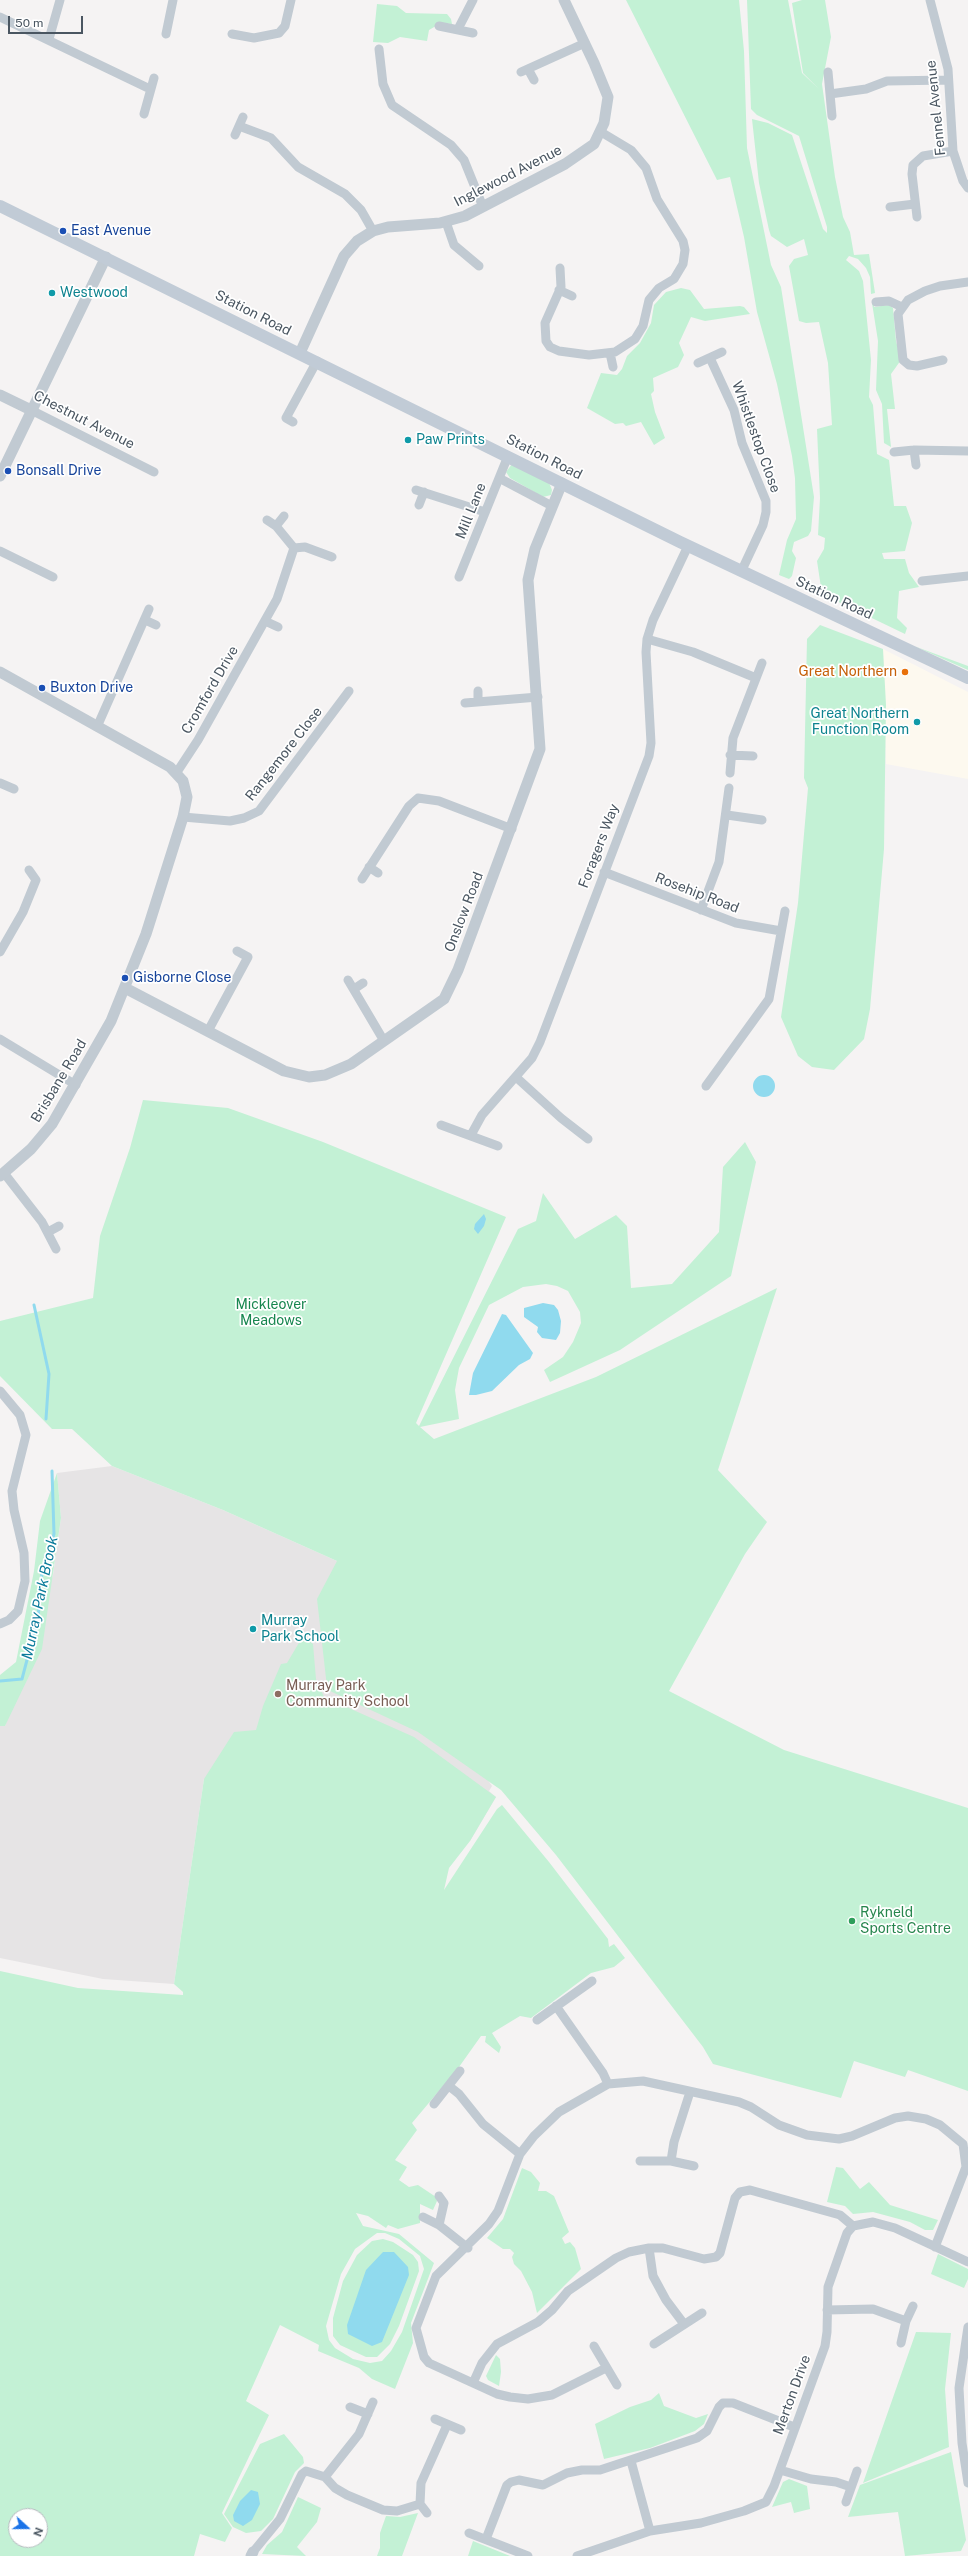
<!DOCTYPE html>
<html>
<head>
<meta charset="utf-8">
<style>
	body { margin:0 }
	#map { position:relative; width:968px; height:2556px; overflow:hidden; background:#f5f3f3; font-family:"Public Sans",sans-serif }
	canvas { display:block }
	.north { position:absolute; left:8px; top:2508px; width:40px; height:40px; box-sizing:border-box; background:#fff; border:1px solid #b7bbc0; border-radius:50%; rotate:111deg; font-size:11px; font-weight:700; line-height:16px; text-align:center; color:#4a5661 }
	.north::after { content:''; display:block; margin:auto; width:14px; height:18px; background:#1a73e8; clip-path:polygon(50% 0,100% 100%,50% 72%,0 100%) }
	.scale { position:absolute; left:8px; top:16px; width:75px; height:18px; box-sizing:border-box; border:2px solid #4a5661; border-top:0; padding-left:5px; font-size:12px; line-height:14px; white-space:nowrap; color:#4a5661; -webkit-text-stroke:3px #fff; paint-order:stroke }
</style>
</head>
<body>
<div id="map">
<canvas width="968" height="2556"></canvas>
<div class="north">N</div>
<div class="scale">50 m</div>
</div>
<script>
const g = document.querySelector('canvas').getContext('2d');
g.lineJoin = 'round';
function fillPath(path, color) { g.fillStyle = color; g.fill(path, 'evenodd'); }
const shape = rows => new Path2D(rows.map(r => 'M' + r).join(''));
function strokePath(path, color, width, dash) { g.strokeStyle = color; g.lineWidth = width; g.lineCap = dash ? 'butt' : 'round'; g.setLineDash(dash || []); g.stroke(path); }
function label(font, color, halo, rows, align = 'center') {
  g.font = font + ' "Public Sans",sans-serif'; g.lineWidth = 3.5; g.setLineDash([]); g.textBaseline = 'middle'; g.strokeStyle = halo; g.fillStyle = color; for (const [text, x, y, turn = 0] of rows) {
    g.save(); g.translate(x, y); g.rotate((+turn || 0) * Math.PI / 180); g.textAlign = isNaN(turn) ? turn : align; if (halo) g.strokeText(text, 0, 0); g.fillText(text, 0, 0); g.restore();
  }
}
fillPath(shape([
	[883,649,968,692,968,779,886,764]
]), '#fdf9ef');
fillPath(shape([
	[112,1466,223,1510,337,1561,492,1786,489,1791,496,1797,470,1841,204,1779,174,1984,103,1979,0,1958,0,1726,5,1726,53,1575,61,1518,57,1473]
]), '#e6e4e5');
fillPath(shape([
	[626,0,739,0,744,51,747,148,771,265,781,287,814,497,811,531,808,536,794,542,792,551,796,558,792,576,789,579,779,575,787,540,796,519,795,478,792,456,777,384,757,312,744,237,730,177,717,180],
	[747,0,788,0,802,73,819,89,803,73,792,3,802,0,825,0,831,37,822,84,835,177,843,217,850,232,854,255,869,254,875,293,871,294,870,277,866,268,858,259,849,256,846,260,859,271,863,281,871,360,869,397,873,405,877,454,889,460,894,506,906,506,912,523,905,551,882,553,884,559,905,559,909,573,919,587,899,591,897,618,907,628,905,634,822,594,817,561,824,549,825,538,818,535,820,498,817,429,832,425,828,363,819,322,806,323,799,321,789,266,794,259,808,255,804,239,787,247,771,236,769,230,759,183,752,119,768,123,792,135,823,229,827,233,827,227,799,136,757,115,751,109],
	[377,4,397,6,406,13,447,14,451,19,452,24,441,23,429,30,427,41,400,37,388,43,373,42],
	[681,288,690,290,704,309,740,306,744,307,750,314,705,321,691,317,679,343,684,355,678,367,653,378,654,391,651,394,655,412,665,438,654,445,641,422,626,426,623,423,615,424,587,408,601,373,617,375,622,369,627,356,640,343,651,323,654,305,666,292],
	[872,303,874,303,874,307,889,305,893,308,896,341,901,360,891,374,895,409,887,409,891,447,884,443,882,404,876,390,878,341],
	[512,464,548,480,552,490,551,495,543,497,510,478,506,472],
	[820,625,883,649,886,705,884,849,870,1009,864,1039,834,1070,812,1067,798,1056,781,1017,798,903,808,788,804,778,807,639],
	[914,646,968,666,968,670],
	[143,1100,228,1108,323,1142,506,1217,416,1423,419,1426,518,1229,536,1221,543,1193,575,1239,616,1215,627,1226,631,1288,672,1284,719,1232,723,1167,745,1142,756,1162,731,1276,620,1350,550,1382,544,1370,563,1357,573,1342,581,1323,580,1312,568,1291,557,1286,546,1284,523,1287,489,1305,459,1368,455,1390,459,1419,420,1427,434,1439,596,1377,777,1288,718,1470,767,1522,745,1554,669,1691,784,1750,968,1808,968,2091,908,2070,905,2077,854,2061,841,2098,713,2064,703,2047,556,1855,501,1790,418,1732,330,1691,327,1687,317,1599,337,1561,223,1510,112,1466,72,1429,52,1429,0,1376,0,1321,93,1298,100,1236,130,1148],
	[57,1473,61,1518,42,1649,5,1726,0,1726,0,1675,16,1662,34,1571,40,1521],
	[303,1636,313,1644,316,1679,324,1697,414,1737,496,1797,470,1841,449,1868,444,1890,497,1809,502,1805,549,1862,608,1939,609,1947,614,1944,625,1958,614,1967,591,1973,531,2018,520,2016,492,2033,501,2047,499,2053,485,2042,486,2036,481,2036,459,2067,412,2123,417,2130,395,2160,407,2167,399,2180,409,2187,418,2185,436,2197,437,2201,433,2210,420,2204,420,2223,398,2229,388,2225,386,2228,368,2216,356,2213,363,2226,399,2234,434,2263,411,2323,413,2343,395,2389,372,2379,359,2368,318,2351,319,2345,280,2325,246,2401,269,2415,222,2513,232,2528,225,2542,200,2534,194,2556,0,2556,0,1971,78,1988,183,1995,183,1992,174,1984,204,1779,234,1732,256,1730,263,1706,281,1664,287,1663],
	[377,2233,385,2233,399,2239,420,2256,424,2269,402,2332,391,2351,382,2361,370,2363,353,2359,335,2348,329,2340,326,2326,341,2274,355,2249],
	[16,2516,40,2516,40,2540,16,2540],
	[836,2167,843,2168,860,2189,869,2182,890,2205,938,2220,933,2230,925,2230,910,2222,873,2212,853,2214,845,2206,827,2202],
	[522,2168,531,2172,540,2183,538,2191,546,2191,554,2196,569,2232,562,2238,565,2244,570,2242,575,2248,581,2269,537,2313,532,2292,521,2271,514,2264,512,2257,514,2253,510,2249,503,2249,487,2238,503,2219],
	[383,2239,393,2242,413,2255,418,2262,419,2271,399,2326,390,2344,377,2357,366,2357,340,2345,333,2336,333,2318,343,2281,357,2255,372,2241],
	[938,2254,968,2269,968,2279,964,2288,931,2274],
	[916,2332,951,2333,945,2389,949,2447,863,2483],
	[496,2355,500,2359,501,2372,499,2386,488,2380,486,2376],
	[659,2393,664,2406,696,2418,708,2414,704,2424,695,2431,650,2448,604,2459,595,2424,630,2407,651,2400],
	[284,2434,303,2457,304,2463,295,2472,273,2519,261,2531,246,2533,233,2527,224,2514,260,2444],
	[951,2452,966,2540,961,2551,905,2556,898,2512,848,2517,860,2485],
	[789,2479,807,2486,810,2509,794,2513,791,2502,772,2507,783,2482],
	[298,2497,321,2508,317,2522,297,2547,306,2556,262,2554,267,2545,282,2532],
	[418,2513,402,2556,377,2556,380,2548,380,2533,386,2516,400,2517],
	[473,2541,510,2556,468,2556]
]), '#c3f1d5');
fillPath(shape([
	'753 1086a11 11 0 1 1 22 0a11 11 0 1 1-22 0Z',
	[484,1214,486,1219,484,1226,478,1234,474,1229,475,1224],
	[543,1303,554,1305,558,1310,561,1321,560,1333,556,1340,542,1338,537,1332,538,1327,524,1317,524,1308],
	[502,1314,506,1315,533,1353,530,1359,519,1365,492,1391,476,1395,469,1395,473,1373],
	[383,2252,394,2252,408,2267,409,2275,382,2342,372,2346,348,2334,347,2325,366,2270],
	[251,2490,258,2492,260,2504,252,2520,243,2526,234,2521,233,2515,240,2501]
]), '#90daee');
strokePath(shape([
	[34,1305,49,1374,46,1419],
	[0,1681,22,1679,38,1618,42,1572,54,1534,52,1471]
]), '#90daee', 3);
strokePath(shape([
	[930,0,948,69,953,151,963,181,968,188],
	[0,17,150,89],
	[439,26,473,33],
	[458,29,473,0],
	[166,34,173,0],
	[232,34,254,38,279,33,285,26,291,0],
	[49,39,60,0],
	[379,49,383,84,392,105,451,145,464,160,483,207],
	[528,69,534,80],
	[521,72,585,43],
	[828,72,832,116],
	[830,94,866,89,887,81,948,80],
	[144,114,154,78],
	[239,126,271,138,298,167,345,194,361,210,373,231],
	[235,135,243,117],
	[890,207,915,204],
	[917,217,912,174,913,165,923,156,953,151],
	[446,222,454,245,479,266],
	[560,268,561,287,545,323,546,341,550,347,559,351,589,355,615,352,635,339,643,326,649,300,659,288,674,279,683,264,685,250,683,241,657,199,646,168,631,150,601,132],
	[559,290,572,296],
	[876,302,889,301,902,307],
	[610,353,613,367],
	[710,358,734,410,742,443,766,501,766,512,763,525,741,572],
	[943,360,917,366,909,365,903,360,898,314,908,300,925,291,940,286,968,282],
	[698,363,722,352],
	[31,410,154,472],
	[293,422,286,418,317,361],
	[894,452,914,450],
	[916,465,914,450,968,451],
	[499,478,552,506],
	[416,490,485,512],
	[419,505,424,492],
	[267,520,276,526,294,548,305,547,332,557],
	[276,526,284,516],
	[0,551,53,577],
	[459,577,508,456],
	[922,581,968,576],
	[145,620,156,625],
	[265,621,278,627],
	[647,639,693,652,756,678],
	[478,691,478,701],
	[465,703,538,697],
	[97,727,149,609],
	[730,755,753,756],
	[177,772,198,740,277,599,294,548],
	[730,773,733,738,762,663],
	[0,783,14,789],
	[727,815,762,820],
	[183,817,230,821,244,818,259,811,349,691],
	[369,867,378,873],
	[604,872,736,923,781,931],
	[362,879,409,806,418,798,439,801,512,829],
	[701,910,719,862,729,788],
	[0,952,23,912,36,880,29,870],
	[348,980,384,1041],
	[354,989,363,983],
	[208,1031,248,957,237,951],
	[0,1039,76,1085],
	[517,1078,561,1118,588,1139],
	[706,1086,769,999,785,911],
	[441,1125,498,1146],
	[471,1135,482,1115,532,1058,540,1042,649,756,651,743,646,652,647,639,653,620,688,546],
	[4,1173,42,1222,56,1249],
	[48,1232,59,1226],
	[0,1391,20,1415,26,1435,12,1491,14,1510,24,1553,25,1581,18,1611,9,1620,0,1624],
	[556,2006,603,2073,608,2084],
	[537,2020,592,1981],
	[449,2086,459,2094,483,2124,520,2154],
	[434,2104,460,2071],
	[640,2161,671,2161,694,2166],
	[671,2161,674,2142,690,2092],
	[439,2196,444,2203,439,2225],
	[423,2217,439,2225,468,2248],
	[649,2248,653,2276,666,2300,684,2324],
	[827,2310,873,2309,906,2321],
	[968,2327,959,2388,962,2443,968,2483],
	[901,2343,906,2321,913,2306],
	[654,2344,702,2313],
	[594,2346,617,2385],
	[606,2368,552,2395,528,2399,510,2397,497,2394,429,2363,424,2357,416,2328,436,2276,489,2224,498,2211,520,2154,534,2136,559,2112,608,2084,643,2081,739,2102,751,2107,779,2125,807,2135,839,2139,852,2136,895,2118,908,2116,926,2119,940,2125,963,2144,966,2167,935,2247],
	[473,2383,482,2363,497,2344,538,2322,552,2310,568,2291,616,2258,629,2252,649,2248,663,2248,704,2259,716,2257,720,2253,735,2198,740,2192,750,2190,840,2215,853,2226],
	[350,2407,368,2414],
	[435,2419,461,2430],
	[631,2461,650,2531],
	[780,2470,811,2479,836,2482,851,2487],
	[325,2477,359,2434,373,2402],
	[846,2502,857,2471],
	[427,2513,420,2504,421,2483,447,2425],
	[469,2533,528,2556],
	[486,2539,507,2485,511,2482,519,2480,543,2485,567,2473,582,2470,600,2470,697,2438,707,2431,719,2407,723,2403,733,2403,794,2427],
	[253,2552,280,2519,302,2474,306,2471,325,2477,335,2488,347,2495,383,2510,397,2511,420,2504],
	[577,2556,650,2531,701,2523,744,2511,766,2502,774,2486,825,2346,827,2332,828,2287,847,2233,853,2226,873,2222,895,2228,968,2262]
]), '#c1cad2', 9);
strokePath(shape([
	[300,353,344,256,357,241,373,231,388,227,440,223,465,216,565,164,594,144,604,123,608,97,594,63,564,0],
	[0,395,31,410],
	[0,476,106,257],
	[0,672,170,767,183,781,187,797,183,817,146,934,111,1021,52,1124,31,1149,0,1176],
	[125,988,284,1071,309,1077,325,1075,351,1064,444,999,458,970,540,749,528,580,535,549,562,483],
	[251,2556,253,2552]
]), '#c1cad2', 11);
strokePath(shape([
	[0,206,680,542,968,678]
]), '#c1cbd6', 12);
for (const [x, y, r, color] of [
	[63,231,4,"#1a4fb4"],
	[52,293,4,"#0f9aa8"],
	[408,440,4,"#0f9aa8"],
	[8,471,4,"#1a4fb4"],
	[905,672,4,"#e8710a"],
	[42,688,4,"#1a4fb4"],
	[917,722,4,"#0f9aa8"],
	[125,978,4,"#1a4fb4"],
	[253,1629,4,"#0f9aa8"],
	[278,1694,4,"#8d6e63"],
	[852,1921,4,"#2e9e5b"]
]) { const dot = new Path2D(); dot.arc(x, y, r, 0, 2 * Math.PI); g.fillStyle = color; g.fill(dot); strokePath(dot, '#fff', 1.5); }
label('14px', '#4a5661', '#fff', [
	["Fennel Avenue",936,108,-96],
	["Inglewood Avenue",508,176,-27],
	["Station Road",253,313,27],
	["Chestnut Avenue",84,420,27],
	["Whistlestop Close",756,437,70],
	["Station Road",544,457,27],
	["Mill Lane",471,511,-68],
	["Station Road",834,598,25],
	["Cromford Drive",210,690,-60],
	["Rangemore Close",284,754,-52],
	["Foragers Way",599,846,-69],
	["Rosehip Road",697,893,21],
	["Onslow Road",464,912,-69],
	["Brisbane Road",59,1081,-59],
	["Merton Drive",792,2395,-70]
]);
label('14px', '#164399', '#fff', [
	["East Avenue",71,231],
	["Bonsall Drive",16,471],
	["Buxton Drive",50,688],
	["Gisborne Close",133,978]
], 'left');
label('14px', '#0d838f', '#fff', [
	["Westwood",60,293],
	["Paw Prints",416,440],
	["Great Northern",909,714,"right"],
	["Function Room",909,730,"right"],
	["Murray",261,1621],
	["Park School",261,1637]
], 'left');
label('14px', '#c56008', '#fff', [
	["Great Northern",897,672]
], 'right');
label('14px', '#17864f', '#fff', [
	["Mickleover",271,1305],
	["Meadows",271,1321]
]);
label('14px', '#785e54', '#fff', [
	["Murray Park",286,1686],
	["Community School",286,1702]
], 'left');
label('14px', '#27864d', '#fff', [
	["Rykneld",860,1913],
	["Sports Centre",860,1929]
], 'left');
label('italic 15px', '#0c7c9b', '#fff', [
	["Murray Park Brook",40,1598,-78]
]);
</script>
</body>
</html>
